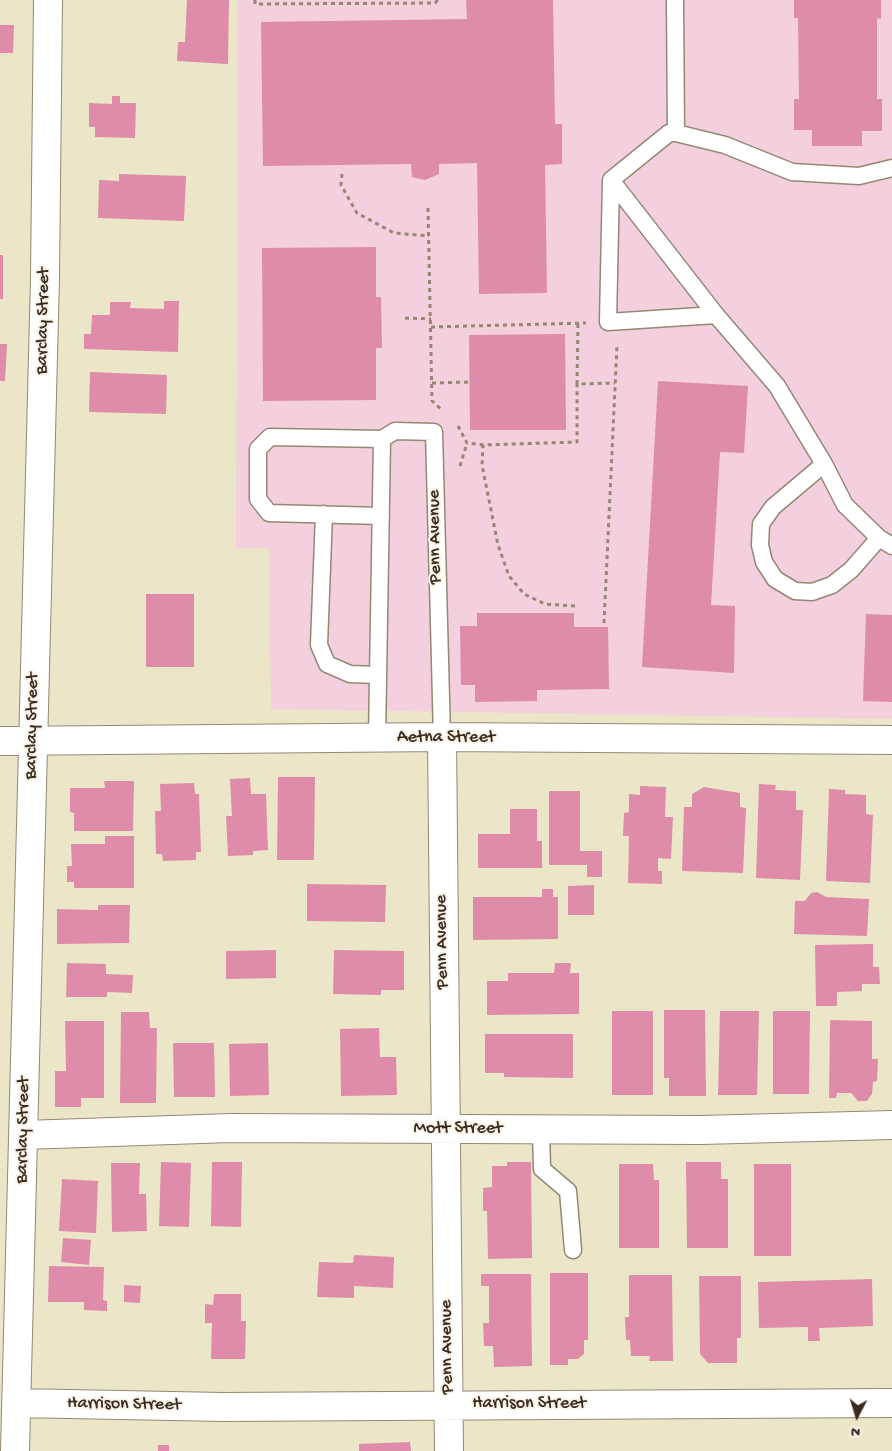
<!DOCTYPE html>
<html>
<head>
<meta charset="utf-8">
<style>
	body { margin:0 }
	#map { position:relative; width:892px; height:1451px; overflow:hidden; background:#ece6c9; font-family:"Gochi Hand",sans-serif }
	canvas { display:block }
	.north { position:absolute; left:832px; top:1391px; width:50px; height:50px; -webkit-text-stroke:4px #f7f3e8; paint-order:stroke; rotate:185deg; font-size:14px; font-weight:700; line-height:20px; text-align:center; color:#3b2a1e }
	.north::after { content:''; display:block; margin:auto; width:18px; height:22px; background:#3b2a1e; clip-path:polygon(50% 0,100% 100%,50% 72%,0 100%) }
</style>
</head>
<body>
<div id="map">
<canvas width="892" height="1451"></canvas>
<div class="north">N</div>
</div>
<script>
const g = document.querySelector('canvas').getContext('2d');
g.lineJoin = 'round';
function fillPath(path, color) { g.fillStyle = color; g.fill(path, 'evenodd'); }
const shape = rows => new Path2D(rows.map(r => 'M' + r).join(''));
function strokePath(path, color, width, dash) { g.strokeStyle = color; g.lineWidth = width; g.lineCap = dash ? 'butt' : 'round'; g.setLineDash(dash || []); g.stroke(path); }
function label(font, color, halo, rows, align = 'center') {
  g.font = font + ' "Gochi Hand",sans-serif'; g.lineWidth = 4; g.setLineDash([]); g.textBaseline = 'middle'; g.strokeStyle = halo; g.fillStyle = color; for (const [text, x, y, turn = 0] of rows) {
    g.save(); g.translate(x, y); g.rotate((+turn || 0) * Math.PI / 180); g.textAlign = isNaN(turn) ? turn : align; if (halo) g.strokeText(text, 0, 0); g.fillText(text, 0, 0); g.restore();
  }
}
fillPath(shape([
	[238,0,892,0,892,719,271,709,269,548,236,548]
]), '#f4cfdd');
fillPath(shape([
	[187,0,229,0,228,64,177,61,178,42,185,42],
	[466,0,553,0,555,124,562,124,562,164,545,165,547,293,479,294,477,163,439,164,439,174,425,180,412,177,411,164,263,166,261,22,467,19],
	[794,0,881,0,881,19,877,18,877,99,882,99,882,131,862,131,862,146,812,146,812,130,794,130,794,99,799,99,798,18,794,18],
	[0,25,14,25,13,53,0,53],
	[112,96,120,96,120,103,136,103,135,138,95,137,95,127,89,127,89,103,112,104],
	[119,174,186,176,184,221,98,218,99,180,119,181],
	[376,247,376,297,381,297,382,348,376,348,376,400,263,401,262,248],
	[0,255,3,255,3,299,0,299],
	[164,301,179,301,178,352,84,349,84,334,91,334,92,315,110,315,110,302,131,302,130,308,164,309],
	[565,334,566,430,470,430,469,335],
	[0,344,7,344,5,381,0,381],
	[90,372,167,375,166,414,89,412],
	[658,381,748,386,744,453,720,452,711,605,735,606,734,673,642,667],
	[146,594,194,594,194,667,146,667],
	[477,613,574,613,574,627,608,627,609,689,537,690,537,701,475,702,475,685,461,685,460,626,477,626],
	[866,614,892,615,892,702,863,701],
	[278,777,315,777,314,860,277,860],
	[250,778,251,794,266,794,268,850,253,851,253,855,228,856,226,816,232,816,230,779],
	[104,781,134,781,133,831,74,831,74,813,70,812,70,788,105,788],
	[194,783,195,794,199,794,201,852,196,852,196,860,163,861,162,854,156,854,155,811,161,811,160,784],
	[759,784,776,785,775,790,796,791,796,810,803,810,800,880,756,878],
	[640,786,666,787,665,817,673,817,671,859,658,858,658,871,662,871,662,884,628,883,629,836,623,836,624,813,629,812,629,794,640,795],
	[704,787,740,793,740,807,746,808,743,873,682,871,684,807,692,807,692,794],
	[829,789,845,790,845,794,866,795,866,814,873,815,870,883,826,881],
	[549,791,580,791,580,851,602,851,602,877,587,877,587,865,549,865],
	[510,809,537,809,537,841,542,841,542,868,478,868,478,834,510,834],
	[105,836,134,836,134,888,74,888,74,882,67,882,67,866,72,866,71,844,105,844],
	[307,884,386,885,385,922,307,921],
	[594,885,594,915,568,915,568,886],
	[542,889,553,889,553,897,558,897,558,939,473,940,473,897,542,897],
	[817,892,826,897,869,899,867,936,794,934,795,901,805,901,811,893],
	[98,905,130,905,129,943,57,944,57,909,98,910],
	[873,944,873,967,879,967,880,984,862,984,862,991,837,992,837,1006,816,1006,815,945],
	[276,950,276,978,226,979,226,951],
	[334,950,404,951,404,990,381,990,381,995,333,994],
	[67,963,106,964,106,974,133,975,132,993,107,992,107,997,66,997],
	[555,963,571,963,570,973,579,973,579,1014,487,1015,487,981,508,981,508,973,554,973],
	[664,1010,705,1010,706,1096,669,1096,669,1078,664,1078],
	[612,1011,653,1011,653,1095,612,1095],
	[720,1011,759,1011,757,1095,718,1095],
	[773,1011,810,1011,809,1094,773,1094],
	[121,1012,149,1012,150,1028,157,1028,156,1103,120,1103],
	[830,1020,872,1021,872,1059,878,1059,877,1081,873,1082,872,1094,867,1101,858,1101,851,1093,837,1093,836,1098,829,1098],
	[65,1021,104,1021,104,1098,81,1098,81,1107,55,1107,55,1071,66,1071],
	[379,1028,380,1057,396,1057,397,1095,341,1096,340,1029],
	[485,1034,573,1034,573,1078,504,1077,504,1073,485,1073],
	[173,1043,214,1043,215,1097,174,1097],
	[268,1043,269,1095,230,1096,229,1044],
	[161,1162,191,1163,189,1227,159,1226],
	[212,1162,242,1162,241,1227,211,1226],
	[507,1162,531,1162,532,1258,488,1259,487,1211,483,1211,483,1188,492,1187,492,1166,507,1166],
	[686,1162,721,1162,721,1179,728,1179,728,1248,687,1248],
	[111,1163,140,1163,139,1194,146,1194,147,1231,112,1232],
	[619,1164,653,1164,654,1180,659,1180,659,1248,619,1248],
	[754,1164,791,1164,791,1256,754,1256],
	[62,1179,98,1181,96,1233,59,1231],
	[63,1238,91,1240,89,1265,61,1262],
	[354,1255,394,1257,393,1288,354,1286,354,1298,317,1297,319,1262,353,1263],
	[49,1266,104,1267,103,1300,107,1301,107,1311,84,1310,84,1302,48,1302],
	[550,1273,588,1273,588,1340,584,1340,584,1354,578,1359,568,1359,568,1365,550,1365],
	[481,1274,531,1274,532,1366,494,1367,493,1346,484,1346,483,1323,489,1323,489,1286,481,1286],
	[629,1275,672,1275,673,1361,649,1361,650,1356,631,1356,630,1340,626,1340,625,1317,629,1317],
	[699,1276,741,1276,741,1338,737,1338,737,1363,708,1363,700,1354],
	[872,1279,873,1326,819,1328,820,1341,808,1341,808,1327,759,1328,758,1282],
	[124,1285,141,1286,140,1303,124,1302],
	[214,1294,241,1294,241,1321,246,1321,245,1359,211,1359,212,1323,205,1323,205,1304,213,1305],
	[410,1442,411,1451,359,1451,359,1444],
	[158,1445,169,1445,169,1451,158,1451]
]), '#de8ca9');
const lane = shape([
	[675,0,676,133],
	[892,168,859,176,792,172,725,145,676,133,669,133,611,180,716,315,777,386,824,464,845,505,879,538,892,546],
	[611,180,608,322,716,315],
	[824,464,773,507,761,524,760,545,764,562,775,579,795,591,812,592,832,585,851,570,879,538],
	[324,514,319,645,327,664,350,674,378,675],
	[381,516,269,513,258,499,258,449,270,437,382,439],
	[377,738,382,439,395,431,434,432,442,737],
	[541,1129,542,1169,568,1191,573,1250]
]);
const street = shape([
	[442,737,449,1451],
	[0,741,442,737,892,740],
	[24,1135,231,1128,701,1130,892,1125],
	[17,1403,223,1407,892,1403],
	[15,1451,45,278,48,0]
]);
strokePath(lane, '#948874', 19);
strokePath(street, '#948874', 30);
strokePath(shape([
	[255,0,255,4,435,3,438,0],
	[342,174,341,185,357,213,394,233,429,236],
	[428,208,432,401,442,410],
	[405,318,431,319],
	[431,327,586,323],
	[432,383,470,382],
	[577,384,578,323],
	[458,426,467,443,483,445],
	[460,466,467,443],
	[575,606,545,604,524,594,509,576,498,545,482,465,483,445,577,442,577,384,615,383],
	[604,623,617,345]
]), '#948874', 3, [4, 4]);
strokePath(lane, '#fff', 16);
strokePath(street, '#fff', 28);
label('18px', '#3b2a1e', '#f7f3e8', [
	["Barclay Street",44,321,-89],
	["Penn Avenue",436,537,-91],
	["Barclay Street",33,726,-89],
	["Aetna Street",446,738],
	["Penn Avenue",443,942,-91],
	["Mott Street",458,1129],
	["Barclay Street",24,1130,-89],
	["Penn Avenue",448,1347,-91],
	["Harrison Street",529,1404],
	["Harrison Street",124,1405,1]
]);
</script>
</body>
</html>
